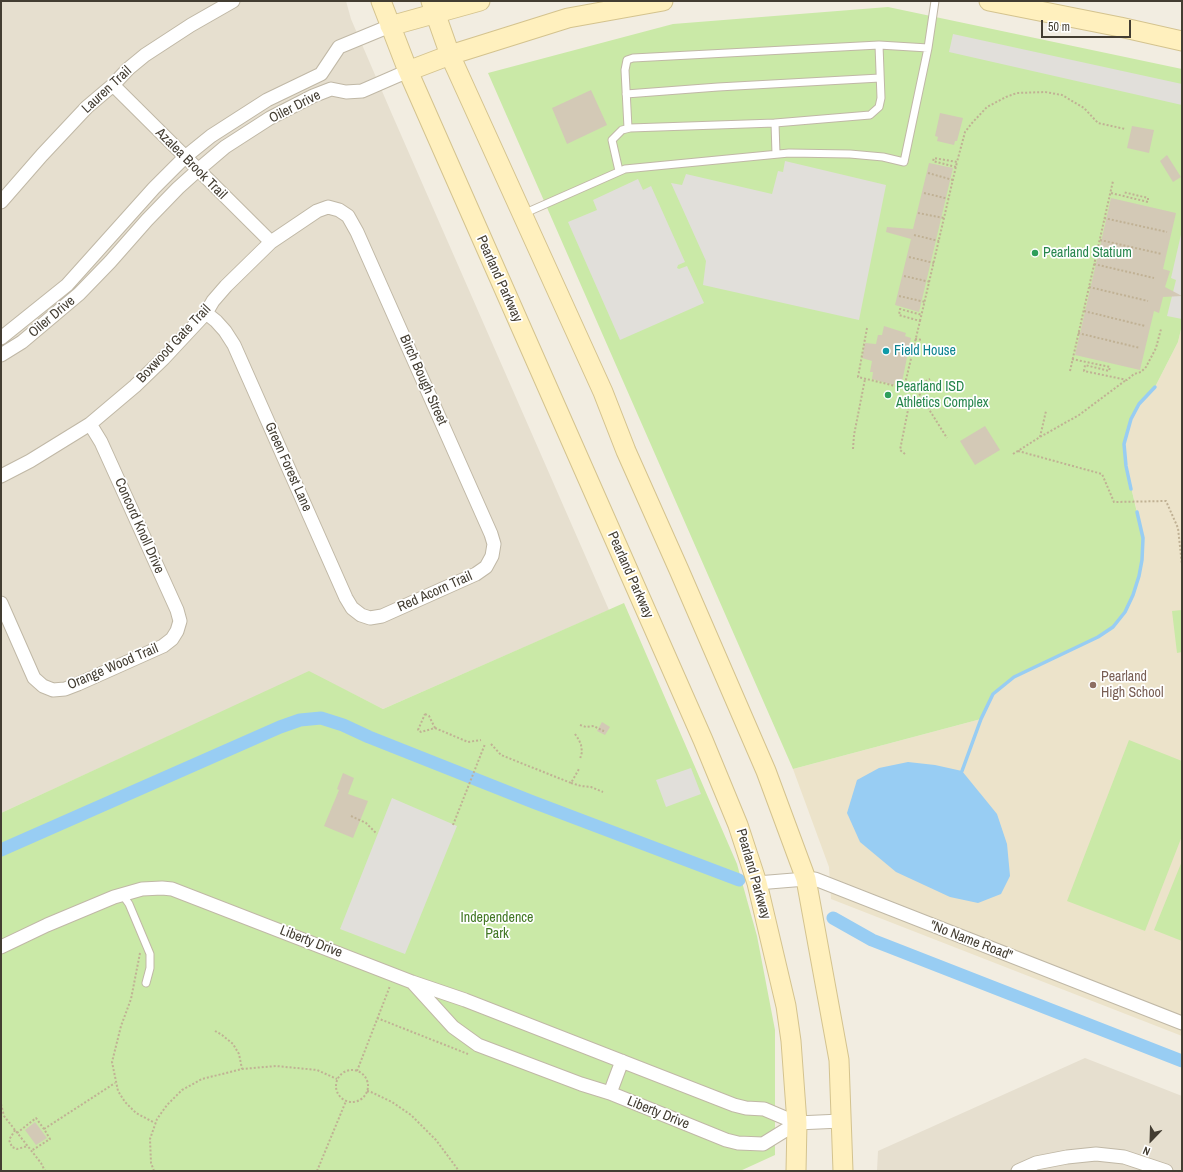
<!DOCTYPE html>
<html>
<head>
<meta charset="utf-8">
<style>
	body { margin:0 }
	#map { position:relative; width:1183px; height:1172px; overflow:hidden; background:#f2ede1; font-family:"Archivo Narrow",sans-serif }
	canvas { display:block }
	.frame { position:absolute; inset:0; border:2px solid #433d32; pointer-events:none }
	.north { position:absolute; left:1131px; top:1120px; width:40px; height:40px; -webkit-text-stroke:3px #fff; paint-order:stroke; rotate:203deg; font-size:11px; font-weight:700; line-height:16px; text-align:center; color:#433d32 }
	.north::after { content:''; display:block; margin:auto; width:14px; height:18px; background:#433d32; clip-path:polygon(50% 0,100% 100%,50% 72%,0 100%) }
	.scale { position:absolute; left:1041px; top:20px; width:90px; height:18px; box-sizing:border-box; border:2px solid #433d32; border-top:0; padding-left:5px; font-size:12px; line-height:14px; white-space:nowrap; color:#433d32; -webkit-text-stroke:3px #fff; paint-order:stroke }
</style>
</head>
<body>
<div id="map">
<canvas width="1183" height="1172"></canvas>
<div class="frame"></div>
<div class="north">N</div>
<div class="scale">50 m</div>
</div>
<script>
const g = document.querySelector('canvas').getContext('2d');
g.lineJoin = 'round';
function fillPath(path, color) { g.fillStyle = color; g.fill(path, 'evenodd'); }
const shape = rows => new Path2D(rows.map(r => 'M' + r).join(''));
function strokePath(path, color, width, dash) { g.strokeStyle = color; g.lineWidth = width; g.lineCap = dash ? 'butt' : 'round'; g.setLineDash(dash || []); g.stroke(path); }
function label(font, color, halo, rows, align = 'center') {
  g.font = font + ' "Archivo Narrow",sans-serif'; g.lineWidth = 3.5; g.setLineDash([]); g.textBaseline = 'middle'; g.strokeStyle = halo; g.fillStyle = color; for (const [text, x, y, turn = 0] of rows) {
    g.save(); g.translate(x, y); g.rotate((+turn || 0) * Math.PI / 180); g.textAlign = isNaN(turn) ? turn : align; if (halo) g.strokeText(text, 0, 0); g.fillText(text, 0, 0); g.restore();
  }
}
fillPath(shape([
	[1,1,346,1,351,19,391,112,609,610,383,709,309,672,1,813],
	[1085,1058,1182,1096,1182,1171,877,1171,878,1151]
]), '#e6dfcf');
fillPath(shape([
	[1182,325,1182,1036,831,899,829,867,793,769,981,719,993,694,1014,677,1098,637,1113,627,1125,612,1133,595,1139,576,1142,560,1137,512,1126,466,1124,444,1131,419,1139,404,1155,387,1178,342]
]), '#ece3ca');
fillPath(shape([
	[888,7,1182,69,1182,325,1178,342,1155,387,1139,404,1131,419,1124,444,1126,466,1143,538,1142,560,1139,576,1133,595,1125,612,1113,627,1098,637,1014,677,993,694,981,719,793,769,488,73,673,24],
	[624,603,737,864,757,936,775,1030,775,1155,740,1171,1,1171,1,813,309,671,383,709],
	[1182,610,1182,652,1177,653,1172,611],
	[1129,740,1182,761,1182,836,1145,931,1067,901],
	[1182,861,1182,941,1154,930]
]), '#cae9a7');
fillPath(shape([
	[953,34,1182,84,1182,105,949,52],
	[785,161,886,185,859,320,703,285,706,261,671,183,682,185,686,174,772,194,778,171,783,172],
	[638,179,643,190,651,186,685,262,678,265,677,268,679,269,687,266,704,303,620,340,568,222,597,210,593,200],
	[1182,230,1182,319,1167,316,1176,280,1171,278],
	[691,768,701,794,666,807,656,780],
	[392,798,457,826,405,954,340,929]
]), '#e1dfda');
fillPath(shape([
	[908,762,935,765,962,771,997,814,1007,844,1010,876,1001,894,978,903,950,897,896,872,860,842,847,813,857,780,879,768]
]), '#98cdf3');
strokePath(shape([
	[1131,489,1126,466,1124,444,1131,419,1139,404,1155,387],
	[962,771,981,719,993,694,1014,677,1098,637,1113,627,1125,612,1133,595,1139,576,1142,560,1143,538,1137,512]
]), '#98cdf3', 3.5);
strokePath(shape([
	[1,850,280,727,300,720,321,718,343,725,369,737,533,802,739,880],
	[833,918,872,940,1182,1061]
]), '#98cdf3', 13);
fillPath(shape([
	[591,90,607,125,567,144,552,108],
	[940,113,963,118,957,141,955,141,954,145,937,141,938,137,935,136],
	[1132,126,1154,130,1149,153,1127,148],
	[1167,155,1181,177,1173,182,1160,161],
	[929,163,953,168,919,312,895,305,911,239,886,232,887,227,913,229],
	[1111,198,1176,213,1163,269,1170,271,1165,287,1182,296,1163,297,1159,313,1154,311,1140,370,1075,355],
	[884,326,906,333,905,336,911,338,902,382,895,380,894,385,872,379,873,372,870,372,872,361,862,358,865,343,876,344,878,335,882,335],
	[985,426,1000,450,975,465,960,441],
	[602,722,610,727,605,735,597,731],
	[343,773,354,778,348,794,368,801,353,838,324,826,339,790,337,789],
	[35,1122,47,1138,36,1145,25,1130]
]), '#d3c9b6');
const lane = shape([
	[626,94,718,87,880,78],
	[628,128,625,70,627,60,633,58,879,45],
	[776,154,775,123,870,115,879,107,881,98,879,45,928,48],
	[619,171,612,140,622,130,630,128,775,123],
	[523,214,625,169,789,153,850,154,883,157,904,162,928,48,935,1],
	[122,894,129,904,150,954,150,968,146,983]
]);
const street = shape([
	[113,85,271,242],
	[1,202,42,155,87,107,113,85,128,69,145,55,191,25,233,1],
	[1,338,67,285,154,188,185,157,211,136,267,100,321,74,339,47,390,26],
	[1,355,22,342,79,294,110,262,147,220,178,188,198,170,225,147,270,118,313,96,331,89,346,92,362,91,408,71],
	[1,476,30,461,90,424,135,386,164,358,206,313,213,301,226,286,271,242,317,211,328,207,339,210,348,216,357,232,491,534,494,544,492,556,486,567,476,574,382,616,370,618,361,615,352,608,346,598,234,345,225,331,216,321,206,313],
	[1,603,34,678,43,686,53,690,65,689,78,684,163,646,172,639,177,631,180,621,177,610,101,442,90,424],
	[757,883,806,879,815,879,1182,1023],
	[1,947,47,925,114,897,142,889,162,888,172,889,412,982,465,1000,734,1105,746,1108,764,1109,797,1123,841,1121],
	[413,983,453,1027,478,1045,581,1084,610,1093,726,1140,738,1143,763,1144,797,1123],
	[610,1093,622,1061],
	[1018,1171,1036,1163,1067,1157,1096,1154,1124,1157,1166,1171]
]);
const secondary = shape([
	[381,1,408,71,703,740,738,825,757,883,786,1006,791,1041,797,1123,796,1171],
	[431,1,450,55,603,392,626,451,679,570,766,771,806,879,839,1060,843,1171],
	[989,1,1120,27,1182,41],
	[390,26,480,1],
	[408,71,450,55,568,18,663,1]
]);
strokePath(lane, '#c0b8a6', 9);
strokePath(street, '#c0b8a6', 15);
strokePath(secondary, '#d4c38e', 21);
strokePath(shape([
	[956,167,933,161,934,158,957,162,965,132,972,123,987,107,1006,97,1017,93,1045,92,1062,95,1084,108,1098,123,1125,129],
	[928,173,953,180],
	[924,193,949,199],
	[1111,193,1148,202,1148,198,1123,192],
	[918,213,944,218],
	[1104,218,1167,232],
	[914,235,939,241],
	[1100,240,1162,254],
	[909,257,934,263],
	[1094,264,1154,278],
	[904,276,930,282],
	[1089,287,1148,301],
	[899,296,925,302],
	[1084,311,1145,326],
	[920,321,957,162],
	[867,328,858,377,904,388,915,387,930,379],
	[1078,333,1140,348],
	[915,339,922,340],
	[1072,359,1110,367,1109,371,1085,365,1084,371,1127,380,1134,374,1141,372,1146,367,1156,348,1161,329],
	[1070,371,1113,181],
	[915,387,947,438],
	[904,388,920,321,899,315,900,309,922,315],
	[1040,437,1046,411],
	[853,449,854,435,865,379],
	[1018,451,1102,474,1114,502,1166,501,1178,528,1182,565],
	[905,454,900,450,909,405],
	[1013,454,1040,437,1079,415,1126,380],
	[425,714,429,716,435,728,421,732,418,730,425,714],
	[580,725,586,727,594,726,603,731,604,728],
	[435,728,468,742,481,740],
	[575,734,579,740,581,745,582,752,580,759],
	[491,744,501,755,571,783,579,769],
	[571,783,581,786,591,787,603,792],
	[351,816,366,823,377,834],
	[453,825,485,744],
	[140,953,131,999,121,1026,112,1062,118,1091,125,1102,136,1113,155,1123],
	[377,1018,468,1054],
	[215,1031,222,1035,233,1044,239,1054,242,1069],
	'336 1086a16 16 0 1 1 32 0a16 16 0 1 1-32 0Z',
	[357,1071,390,986],
	[367,1091,371,1092,392,1102,411,1115,436,1140,459,1171],
	[1,1104,4,1116,41,1163,45,1171],
	[44,1129,115,1083],
	[15,1130,9,1140,12,1147,17,1149,28,1146],
	[17,1133,36,1118,44,1129,50,1139,31,1151],
	[154,1171,151,1163,150,1139,157,1119,167,1105,182,1090,202,1079,242,1069,276,1066,317,1070,337,1079],
	[317,1171,346,1101]
]), '#c0b194', 2, [2, 2]);
strokePath(lane, '#fff', 7);
strokePath(street, '#fff', 13);
strokePath(secondary, '#fff0be', 19);
for (const [x, y, r, color] of [
	[1035,253,4,"#2e9e5b"],
	[886,351,4,"#0f9aa8"],
	[888,395,4,"#2e9e5b"],
	[1093,685,4,"#8d6e63"]
]) { const dot = new Path2D(); dot.arc(x, y, r, 0, 2 * Math.PI); g.fillStyle = color; g.fill(dot); strokePath(dot, '#fff', 1.5); }
label('14px', '#433d32', '#fff', [
	["Lauren Trail",107,90,-43],
	["Oiler Drive",295,107,-27],
	["Azalea Brook Trail",191,164,45],
	["Pearland Parkway",499,279,66],
	["Oiler Drive",52,317,-40],
	["Boxwood Gate Trail",174,344,-47],
	["Birch Bough Street",423,380,66],
	["Green Forest Lane",288,467,66],
	["Concord Knoll Drive",139,526,66],
	["Pearland Parkway",630,575,66],
	["Red Acorn Trail",435,592,-24],
	["Orange Wood Trail",113,667,-23],
	["Pearland Parkway",753,874,74],
	["\"No Name Road\"",971,941,21],
	["Liberty Drive",311,942,21],
	["Liberty Drive",658,1113,22]
]);
label('14px', '#27864d', '#fff', [
	["Pearland Statium",1043,253],
	["Pearland ISD",896,387],
	["Athletics Complex",896,403]
], 'left');
label('14px', '#0d838f', '#fff', [
	["Field House",894,351]
], 'left');
label('14px', '#785e54', '#fff', [
	["Pearland",1101,677],
	["High School",1101,693]
], 'left');
label('14px', '#417723', '#fff', [
	["Independence",497,918],
	["Park",497,934]
]);
</script>
</body>
</html>
